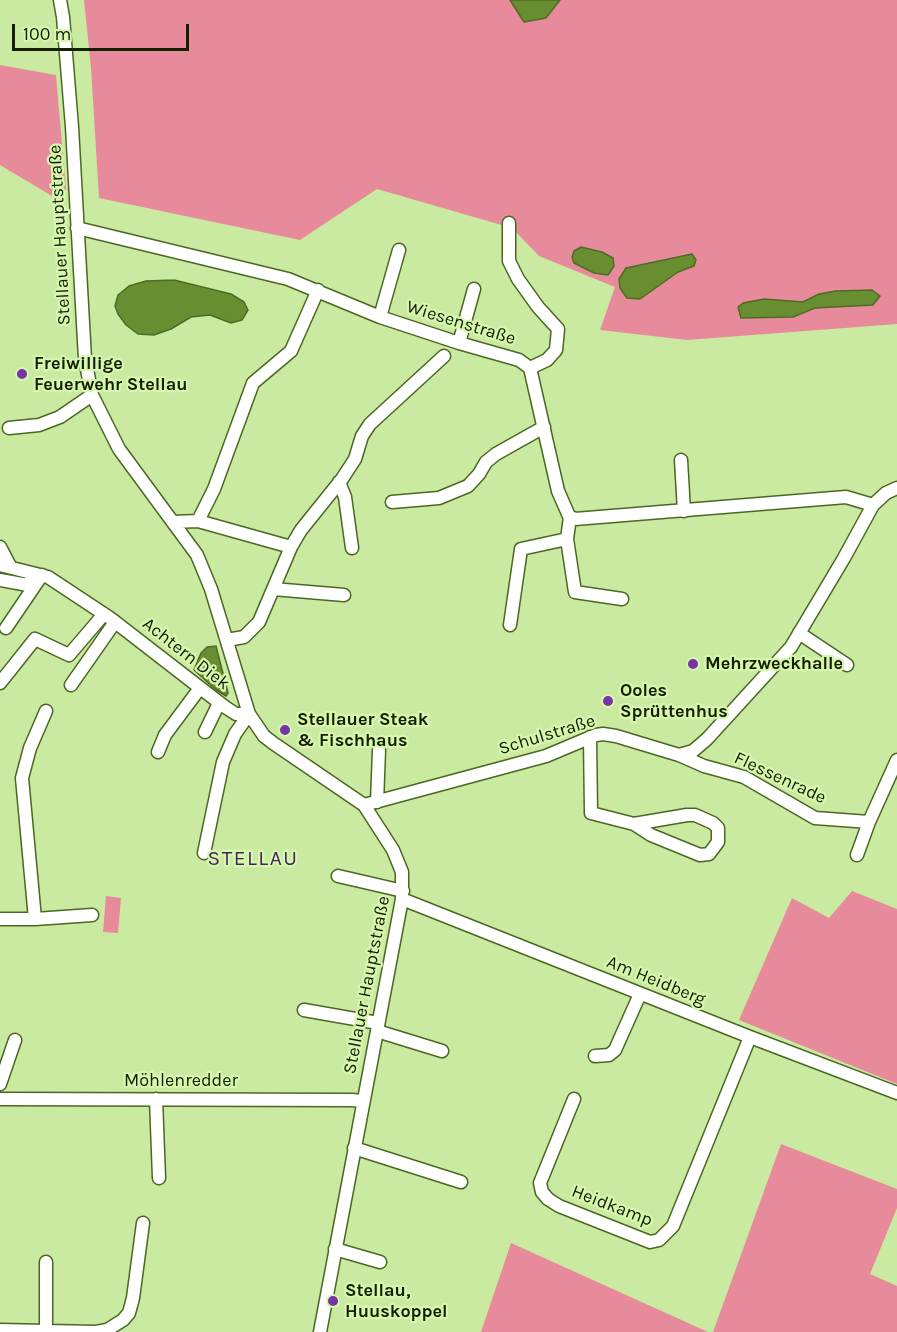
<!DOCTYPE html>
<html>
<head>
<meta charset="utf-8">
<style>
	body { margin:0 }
	#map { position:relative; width:897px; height:1332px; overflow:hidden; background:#c9eaa0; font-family:Karla,sans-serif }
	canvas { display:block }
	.scale { position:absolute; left:12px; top:24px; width:177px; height:27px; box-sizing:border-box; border:3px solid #131e03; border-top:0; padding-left:8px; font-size:18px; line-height:21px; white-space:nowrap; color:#131e03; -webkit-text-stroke:4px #d6f7ad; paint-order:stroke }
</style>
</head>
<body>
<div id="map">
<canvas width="897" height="1332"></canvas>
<div class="scale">100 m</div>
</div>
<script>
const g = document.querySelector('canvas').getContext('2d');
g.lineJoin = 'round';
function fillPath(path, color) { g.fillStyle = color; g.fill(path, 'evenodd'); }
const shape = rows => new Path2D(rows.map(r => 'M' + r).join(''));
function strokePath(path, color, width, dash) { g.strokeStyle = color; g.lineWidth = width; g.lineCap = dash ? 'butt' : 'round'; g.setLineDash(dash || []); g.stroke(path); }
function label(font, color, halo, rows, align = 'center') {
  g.font = font + ' Karla,sans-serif'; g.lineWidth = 4.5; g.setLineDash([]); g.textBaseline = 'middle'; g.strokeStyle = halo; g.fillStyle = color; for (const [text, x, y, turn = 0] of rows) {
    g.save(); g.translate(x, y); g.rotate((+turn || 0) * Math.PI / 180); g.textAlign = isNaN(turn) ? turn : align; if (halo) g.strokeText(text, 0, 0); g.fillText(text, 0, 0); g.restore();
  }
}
fillPath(shape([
	[84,0,510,0,524,22,546,18,560,0,897,0,897,324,687,340,600,330,615,287,539,256,512,228,377,189,300,240,99,198,91,68],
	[0,65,56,75,66,190,56,188,57,199,0,165],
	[852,891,897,909,897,1084,739,1020,792,898,829,918],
	[106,896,121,898,118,933,103,932],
	[781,1144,897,1189,897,1208,870,1274,897,1286,897,1332,713,1332],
	[511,1243,708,1332,481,1332]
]), '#e78b9c');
const water = shape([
	[510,0,560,0,546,18,524,22,510,0],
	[581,247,602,252,613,258,614,266,608,275,594,273,574,263,572,257,574,251,581,247],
	[692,254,696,260,694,266,678,272,640,299,627,298,620,288,619,279,626,268,692,254],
	[174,280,231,294,244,302,248,310,242,320,231,323,210,315,191,317,171,329,154,335,138,334,126,325,118,314,115,306,118,295,129,286,146,281,174,280],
	[872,290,880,296,873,305,815,308,793,317,741,318,738,307,743,303,764,299,803,302,819,294,836,291,872,290],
	[216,646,228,693,226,696,215,689,194,670,201,653,207,647,216,646]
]);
fillPath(water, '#698e31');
strokePath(water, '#4f6c23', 1.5);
const minor = shape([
	[60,0,63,17,72,127,85,359,92,395,119,449,197,555,211,589,249,714,264,736,273,743,364,805,393,850,402,872,402,899,320,1332],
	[509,223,509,261,518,279,538,307,558,329,556,350,547,360,530,368],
	[77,228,288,279,380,317,459,343,519,360,530,368,558,491,569,516,575,519,846,497,873,505],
	[380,317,399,250],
	[459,343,474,289],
	[9,428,39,425,60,417,92,395],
	[681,460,684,511],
	[339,482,345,497,352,548],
	[392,502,439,498,468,486,479,474,486,462,496,454,544,427],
	[198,521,214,489,253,383,291,351,318,290],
	[173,522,198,521,291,547,259,622,244,637,227,640],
	[567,539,575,592,622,599],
	[0,547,10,566],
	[291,547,301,530,342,479,355,459,362,436,370,424,444,356],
	[0,565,48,577,110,618,225,707,236,714,249,714],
	[0,580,28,585,35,574],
	[273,589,344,595],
	[510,625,521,549,567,539,570,517],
	[6,628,42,575],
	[799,633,847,665],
	[0,683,35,639,69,655,104,614],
	[71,685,115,622],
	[205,732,219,703],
	[590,737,591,813,634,824,687,815,695,815,713,823,718,828,718,842,709,854,700,855,651,835,634,824],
	[158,752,165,735,200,688],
	[679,755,704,766,744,777,815,818,869,822,897,760],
	[377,802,379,750],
	[364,805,546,756,596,735,603,734,616,736,679,755,693,751,707,739,791,647,844,558,873,505,886,493,897,488],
	[204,853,223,762,235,734,249,714],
	[857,855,869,822],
	[338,876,403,891],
	[402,899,750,1037,897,1093],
	[0,919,35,919,92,915],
	[35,919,22,778,30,748,46,711],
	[304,1010,378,1023],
	[377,1031,442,1051],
	[595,1056,609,1055,615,1050,640,994],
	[0,1084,15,1040],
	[0,1099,352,1100,362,1101],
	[156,1099,159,1178],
	[574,1099,540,1183,542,1192,548,1199,559,1206,650,1242,659,1240,673,1226,750,1037],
	[354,1148,461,1182],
	[335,1249,380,1262],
	[0,1330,96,1332,107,1330,123,1320,129,1313,133,1298,143,1223],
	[46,1331,46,1262]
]);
strokePath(minor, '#4c6721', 15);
strokePath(minor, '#fff', 12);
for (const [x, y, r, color] of [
	[22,374,6,"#7833a7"],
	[693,664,6,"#7833a7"],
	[608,701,6,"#7833a7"],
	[285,730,6,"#7833a7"],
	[333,1301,6,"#7833a7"]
]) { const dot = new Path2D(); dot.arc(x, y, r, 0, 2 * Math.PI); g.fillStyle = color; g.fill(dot); strokePath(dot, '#d6f7ad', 2); }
label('18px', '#131e03', '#d6f7ad', [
	["Stellauer Hauptstraße",60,235,-93],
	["Wiesenstraße",461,323,17],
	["Achtern Diek",186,654,38],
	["Schulstraße",547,735,-17],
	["Flessenrade",780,778,25],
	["Am Heidberg",656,981,22],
	["Stellauer Hauptstraße",367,985,-79],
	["Möhlenredder",181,1081],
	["Heidkamp",612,1206,21]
]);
label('bold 18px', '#131e03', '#d6f7ad', [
	["Freiwillige",34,364],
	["Feuerwehr Stellau",34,385],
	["Mehrzweckhalle",705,664],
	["Ooles",620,691],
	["Sprüttenhus",620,712],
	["Stellauer Steak",297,720],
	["& Fischhaus",297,741],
	["Stellau,",345,1291],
	["Huuskoppel",345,1312]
], 'left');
g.letterSpacing = '1.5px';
label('21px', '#44245c', '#d6f7ad', [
	["STELLAU",253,859]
]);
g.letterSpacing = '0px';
</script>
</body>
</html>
